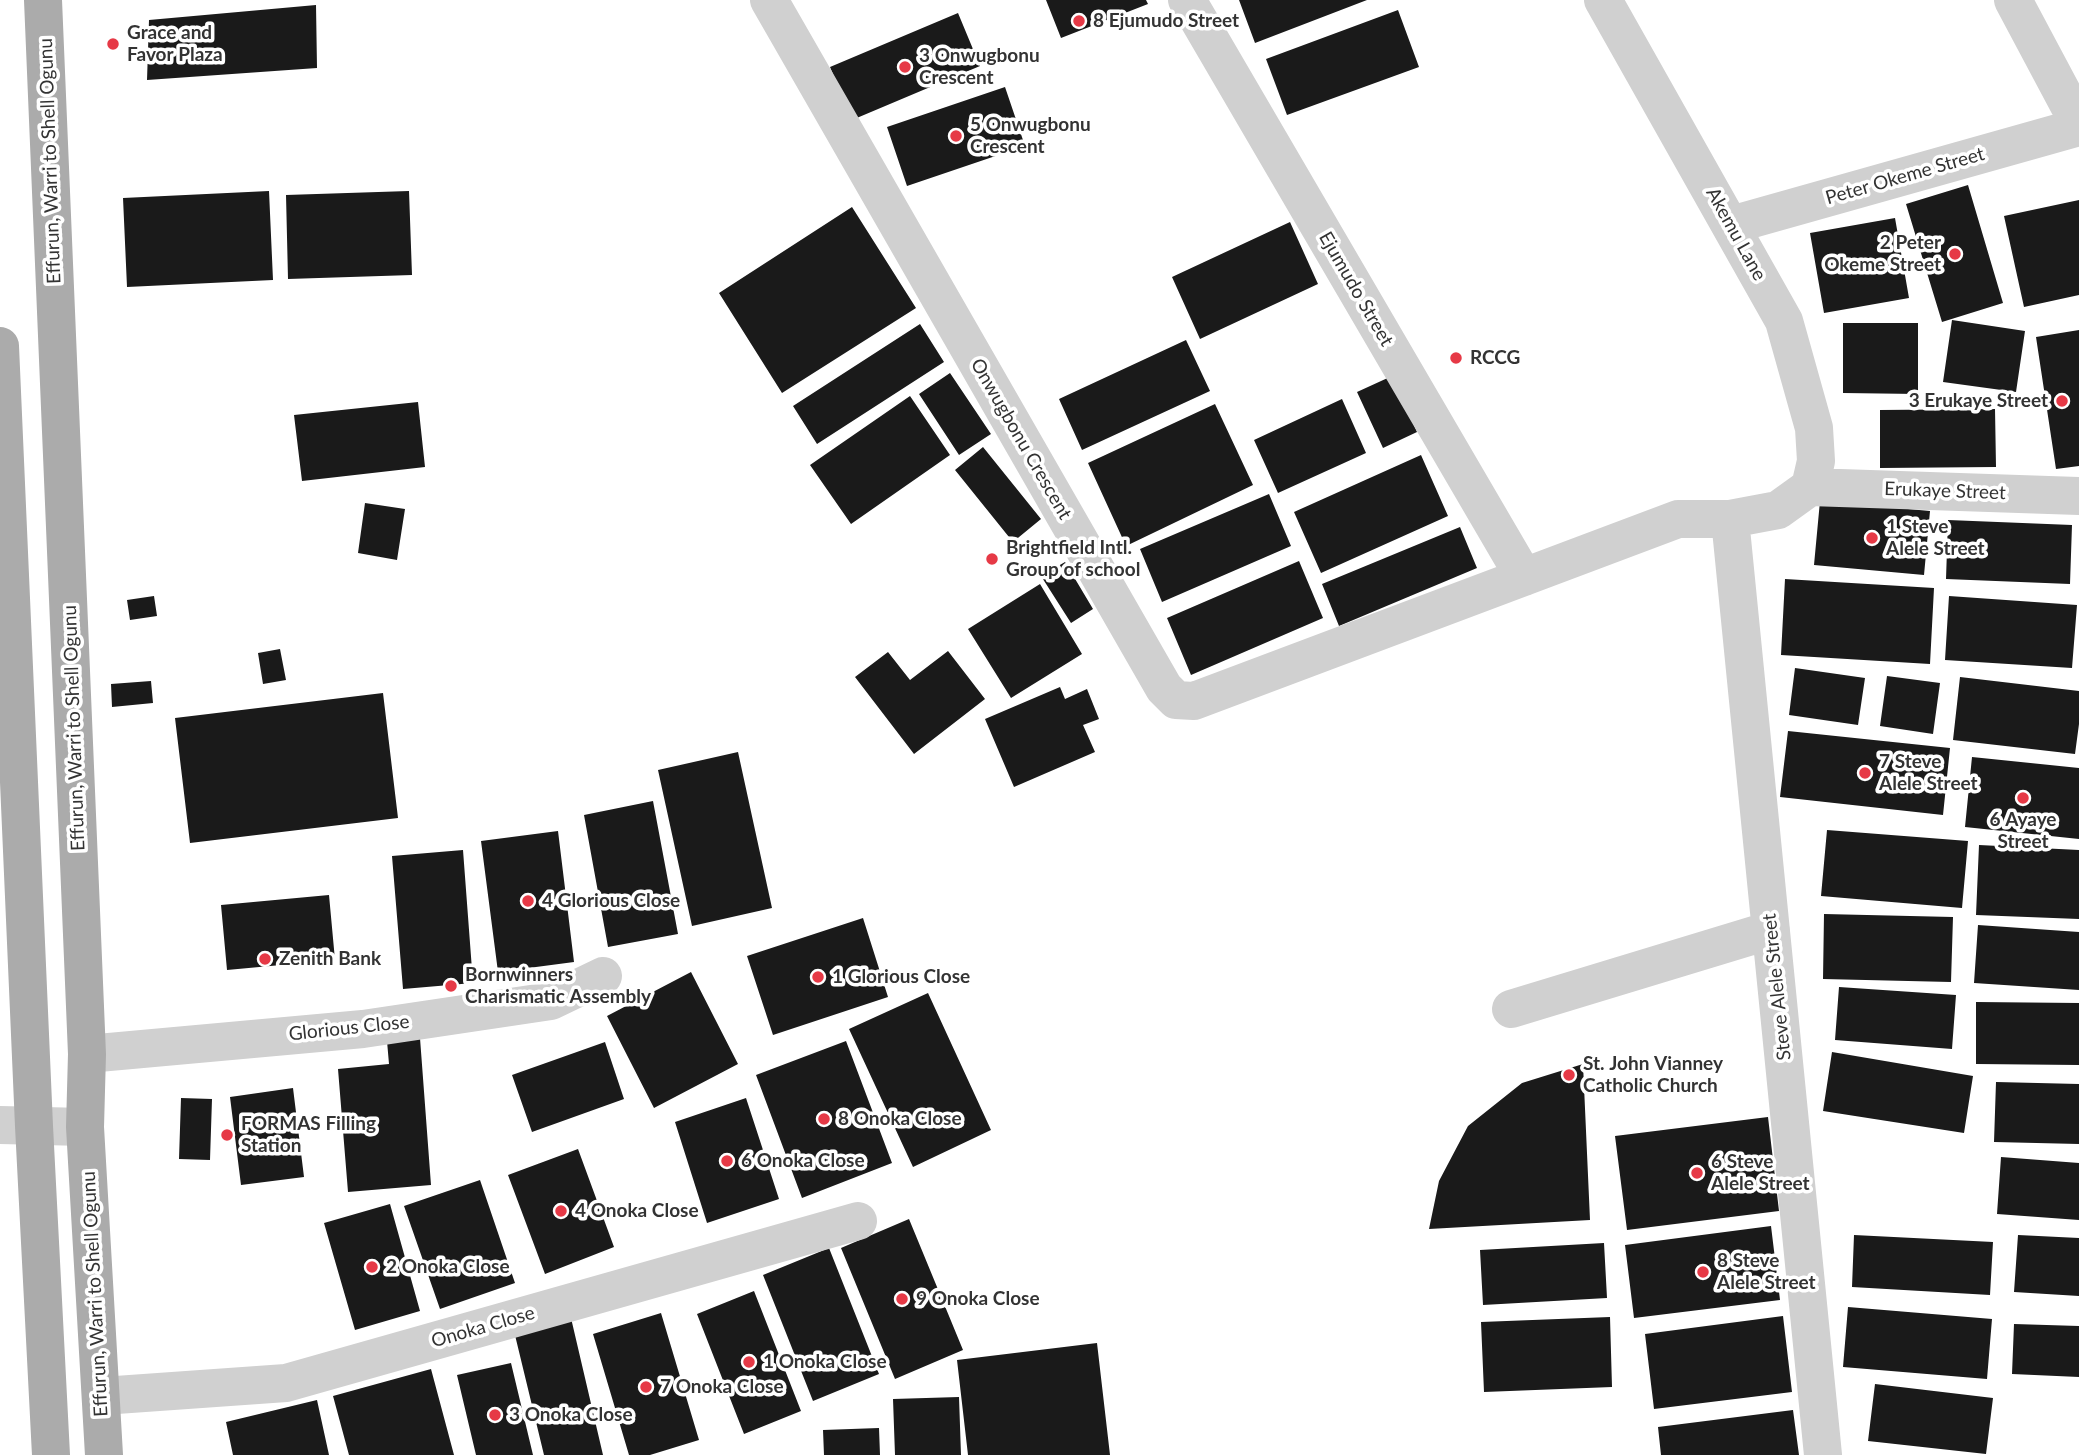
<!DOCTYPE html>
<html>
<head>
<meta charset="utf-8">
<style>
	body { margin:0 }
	canvas { display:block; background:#fff }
</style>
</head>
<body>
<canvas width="2079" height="1455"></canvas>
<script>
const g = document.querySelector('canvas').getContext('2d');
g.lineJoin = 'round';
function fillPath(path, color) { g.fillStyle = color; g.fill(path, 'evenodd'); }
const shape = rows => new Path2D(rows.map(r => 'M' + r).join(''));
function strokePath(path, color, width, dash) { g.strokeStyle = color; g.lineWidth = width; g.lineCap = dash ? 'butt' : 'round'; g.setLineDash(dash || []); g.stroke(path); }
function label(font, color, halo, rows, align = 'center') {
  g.font = font + ' Lato,sans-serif'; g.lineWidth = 7; g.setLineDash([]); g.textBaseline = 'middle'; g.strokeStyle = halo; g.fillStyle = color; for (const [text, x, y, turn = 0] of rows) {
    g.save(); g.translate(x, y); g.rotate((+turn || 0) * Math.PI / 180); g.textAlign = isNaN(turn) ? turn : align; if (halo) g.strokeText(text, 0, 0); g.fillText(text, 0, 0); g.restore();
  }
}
fillPath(shape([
	[1046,0,1146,0,1148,4,1061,38],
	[1239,0,1367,0,1255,43],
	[316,5,317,68,147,80,149,20],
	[1398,10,1419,67,1287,115,1266,59],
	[958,13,980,66,852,120,830,67],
	[1005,87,1025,146,907,186,887,127],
	[1968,185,2003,303,1942,322,1906,204],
	[269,191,273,280,127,287,123,198],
	[409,191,412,275,288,279,286,195],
	[2079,200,2079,295,2024,307,2004,216],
	[852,207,916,308,782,393,719,293],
	[1895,218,1909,298,1824,313,1810,233],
	[1290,222,1318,284,1200,339,1172,277],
	[1952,320,2025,331,2016,392,1943,382],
	[1843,323,1918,323,1918,394,1843,393],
	[920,324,944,362,817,444,793,406],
	[2079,330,2079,466,2056,469,2036,337],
	[1186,340,1210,391,1082,450,1059,399],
	[950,373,991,434,959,455,919,394],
	[1392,376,1417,432,1383,448,1357,392],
	[910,396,950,455,851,524,810,465],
	[1342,399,1366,453,1278,493,1254,440],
	[418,402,425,467,302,481,294,415],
	[1215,404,1253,485,1126,546,1088,463],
	[1995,409,1996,467,1880,468,1880,410],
	[983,447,1041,519,1013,542,955,470],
	[1421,455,1448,516,1321,573,1294,512],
	[1269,494,1291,546,1162,602,1140,549],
	[1820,501,1930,511,1924,575,1814,565],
	[365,503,405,509,397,560,358,553],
	[1948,520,2072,525,2070,584,1946,579],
	[1460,527,1477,568,1339,626,1322,584],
	[1299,561,1323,618,1191,675,1167,618],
	[1065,562,1093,609,1071,623,1041,576],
	[1785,579,1934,588,1930,664,1781,655],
	[1040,584,1082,654,1011,698,968,629],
	[154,596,157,616,130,620,127,600],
	[1949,596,2077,605,2072,668,1945,660],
	[280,649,286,680,263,684,258,653],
	[948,651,985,699,914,754,855,677,888,652,910,680],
	[1795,668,1865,678,1858,725,1789,715],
	[1887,676,1940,683,1933,734,1880,726],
	[1960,677,2079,691,2079,724,2075,754,1953,740],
	[151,681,153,703,112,707,111,684],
	[1060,687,1065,699,1087,689,1099,719,1083,725,1095,752,1014,787,985,719],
	[383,693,398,818,190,843,175,718],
	[1788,731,1950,748,1943,815,1780,797],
	[738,752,772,908,692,926,658,770],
	[1972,757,2079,768,2079,839,1965,827],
	[653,801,678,934,608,947,584,815],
	[1827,830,1968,841,1962,908,1821,896],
	[558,831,574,962,498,972,481,841],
	[1979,845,2079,850,2079,919,1976,915],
	[463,850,473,983,403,989,392,856],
	[329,895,335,960,227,970,221,905],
	[1824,914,1953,917,1951,982,1823,979],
	[863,918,888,997,773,1035,747,956],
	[1978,925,2079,932,2079,990,1974,983],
	[691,972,738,1064,654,1108,607,1016],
	[1839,987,1956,995,1952,1049,1835,1040],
	[928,993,991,1130,913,1167,849,1029],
	[1976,1002,2079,1003,2079,1065,1976,1064],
	[420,1038,431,1185,348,1192,338,1069,389,1064,387,1041],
	[846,1041,892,1163,802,1198,756,1075],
	[605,1042,624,1099,532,1132,512,1075],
	[1832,1052,1973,1076,1964,1133,1823,1111],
	[1583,1064,1590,1220,1429,1229,1439,1181,1468,1126,1522,1083],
	[1996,1082,2079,1084,2079,1144,1994,1142],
	[293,1088,304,1177,241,1185,230,1097],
	[181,1098,212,1099,210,1160,179,1159],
	[746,1098,779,1199,707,1223,675,1122],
	[1768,1117,1779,1211,1627,1230,1615,1136],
	[578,1149,614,1247,545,1274,508,1175],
	[2001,1157,2079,1163,2079,1220,1997,1214],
	[480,1180,515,1283,440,1309,404,1206],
	[390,1204,420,1311,355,1330,324,1223],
	[909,1219,963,1350,895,1379,841,1248],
	[1771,1226,1780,1300,1634,1318,1625,1245],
	[1854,1235,1993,1242,1990,1295,1852,1287],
	[2018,1235,2079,1238,2079,1296,2014,1292],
	[1604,1243,1607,1298,1483,1305,1480,1250],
	[829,1248,879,1374,813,1401,763,1275],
	[754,1291,801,1411,744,1434,697,1314],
	[1848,1307,1992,1319,1987,1379,1843,1367],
	[661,1313,699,1440,650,1455,629,1455,593,1334],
	[1783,1316,1792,1392,1654,1409,1645,1334],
	[1610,1317,1612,1387,1484,1392,1481,1322],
	[571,1318,603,1455,544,1455,514,1331],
	[2014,1324,2079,1326,2079,1377,2012,1374],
	[1097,1343,1110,1455,968,1455,957,1360],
	[511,1363,533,1455,476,1455,457,1375],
	[431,1369,454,1455,349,1455,333,1396],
	[1875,1384,1993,1398,1986,1454,1868,1441],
	[959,1397,961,1455,895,1455,893,1399],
	[317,1400,329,1455,233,1455,226,1422],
	[1793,1410,1799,1455,1661,1455,1658,1427],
	[879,1428,880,1455,824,1455,823,1430]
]), '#1a1a1a');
strokePath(shape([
	[769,0,1164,688,1176,700,1194,701,1678,519,1730,519,1778,510,1810,487],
	[1187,0,1524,577],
	[1603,0,1784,321,1814,428,1816,461,1810,487],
	[2013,0,2079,124],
	[1731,225,2079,127],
	[1810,487,2079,496],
	[1730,519,1823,1455],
	[1511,1009,1771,930],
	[87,1054,363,1029,551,1001,603,976],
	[0,1125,85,1127],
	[102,1396,286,1383,858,1221]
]), '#d0d0d0', 38);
strokePath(shape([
	[43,0,87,1054,85,1127,104,1455],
	[0,346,34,1126,51,1455]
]), '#ababab', 38);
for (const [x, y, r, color] of [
	[1079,21,7,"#e63946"],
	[113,44,7,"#e63946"],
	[905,67,7,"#e63946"],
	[956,136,7,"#e63946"],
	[1955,254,7,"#e63946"],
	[1456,358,7,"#e63946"],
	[2062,401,7,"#e63946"],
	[1872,538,7,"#e63946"],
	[992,559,7,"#e63946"],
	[1865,773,7,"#e63946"],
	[2023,798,7,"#e63946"],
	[528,901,7,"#e63946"],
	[265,959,7,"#e63946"],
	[818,977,7,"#e63946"],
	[451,986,7,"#e63946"],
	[1569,1075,7,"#e63946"],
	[824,1119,7,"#e63946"],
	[227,1135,7,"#e63946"],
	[727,1161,7,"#e63946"],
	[1697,1173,7,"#e63946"],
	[561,1211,7,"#e63946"],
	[372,1267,7,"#e63946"],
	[1703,1272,7,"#e63946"],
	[902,1299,7,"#e63946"],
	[749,1362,7,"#e63946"],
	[646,1387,7,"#e63946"],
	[495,1415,7,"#e63946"]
]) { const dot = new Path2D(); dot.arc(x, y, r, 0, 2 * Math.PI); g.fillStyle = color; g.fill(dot); strokePath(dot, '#fff', 2.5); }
label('bold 19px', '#333', '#fff', [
	["8 Ejumudo Street",1093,21],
	["Grace and",127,33],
	["Favor Plaza",127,55],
	["3 Onwugbonu",919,56],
	["Crescent",919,78],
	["5 Onwugbonu",970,125],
	["Crescent",970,147],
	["2 Peter",1941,243,"right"],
	["Okeme Street",1941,265,"right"],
	["RCCG",1470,358],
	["3 Erukaye Street",2048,401,"right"],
	["1 Steve",1886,527],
	["Alele Street",1886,549],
	["Brightfield Intl.",1006,548],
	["Group of school",1006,570],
	["7 Steve",1879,762],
	["Alele Street",1879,784],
	["6 Ayaye",2023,820,"center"],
	["Street",2023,842,"center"],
	["4 Glorious Close",542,901],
	["Zenith Bank",279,959],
	["Bornwinners",465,975],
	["Charismatic Assembly",465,997],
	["1 Glorious Close",832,977],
	["St. John Vianney",1583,1064],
	["Catholic Church",1583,1086],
	["8 Onoka Close",838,1119],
	["FORMAS Filling",241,1124],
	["Station",241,1146],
	["6 Onoka Close",741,1161],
	["6 Steve",1711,1162],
	["Alele Street",1711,1184],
	["4 Onoka Close",575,1211],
	["8 Steve",1717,1261],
	["Alele Street",1717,1283],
	["2 Onoka Close",386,1267],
	["9 Onoka Close",916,1299],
	["1 Onoka Close",763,1362],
	["7 Onoka Close",660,1387],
	["3 Onoka Close",509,1415]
], 'left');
label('19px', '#333', '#fff', [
	["Effurun, Warri to Shell Ogunu",50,161,-92],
	["Peter Okeme Street",1905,176,-16],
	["Akemu Lane",1736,234,61],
	["Ejumudo Street",1356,289,60],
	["Onwugbonu Crescent",1021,439,60],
	["Erukaye Street",1945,491,2],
	["Effurun, Warri to Shell Ogunu",74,728,-92],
	["Steve Alele Street",1777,987,-96],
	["Glorious Close",349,1028,-6],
	["Effurun, Warri to Shell Ogunu",95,1294,-93],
	["Onoka Close",483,1327,-16]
]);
</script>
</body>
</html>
